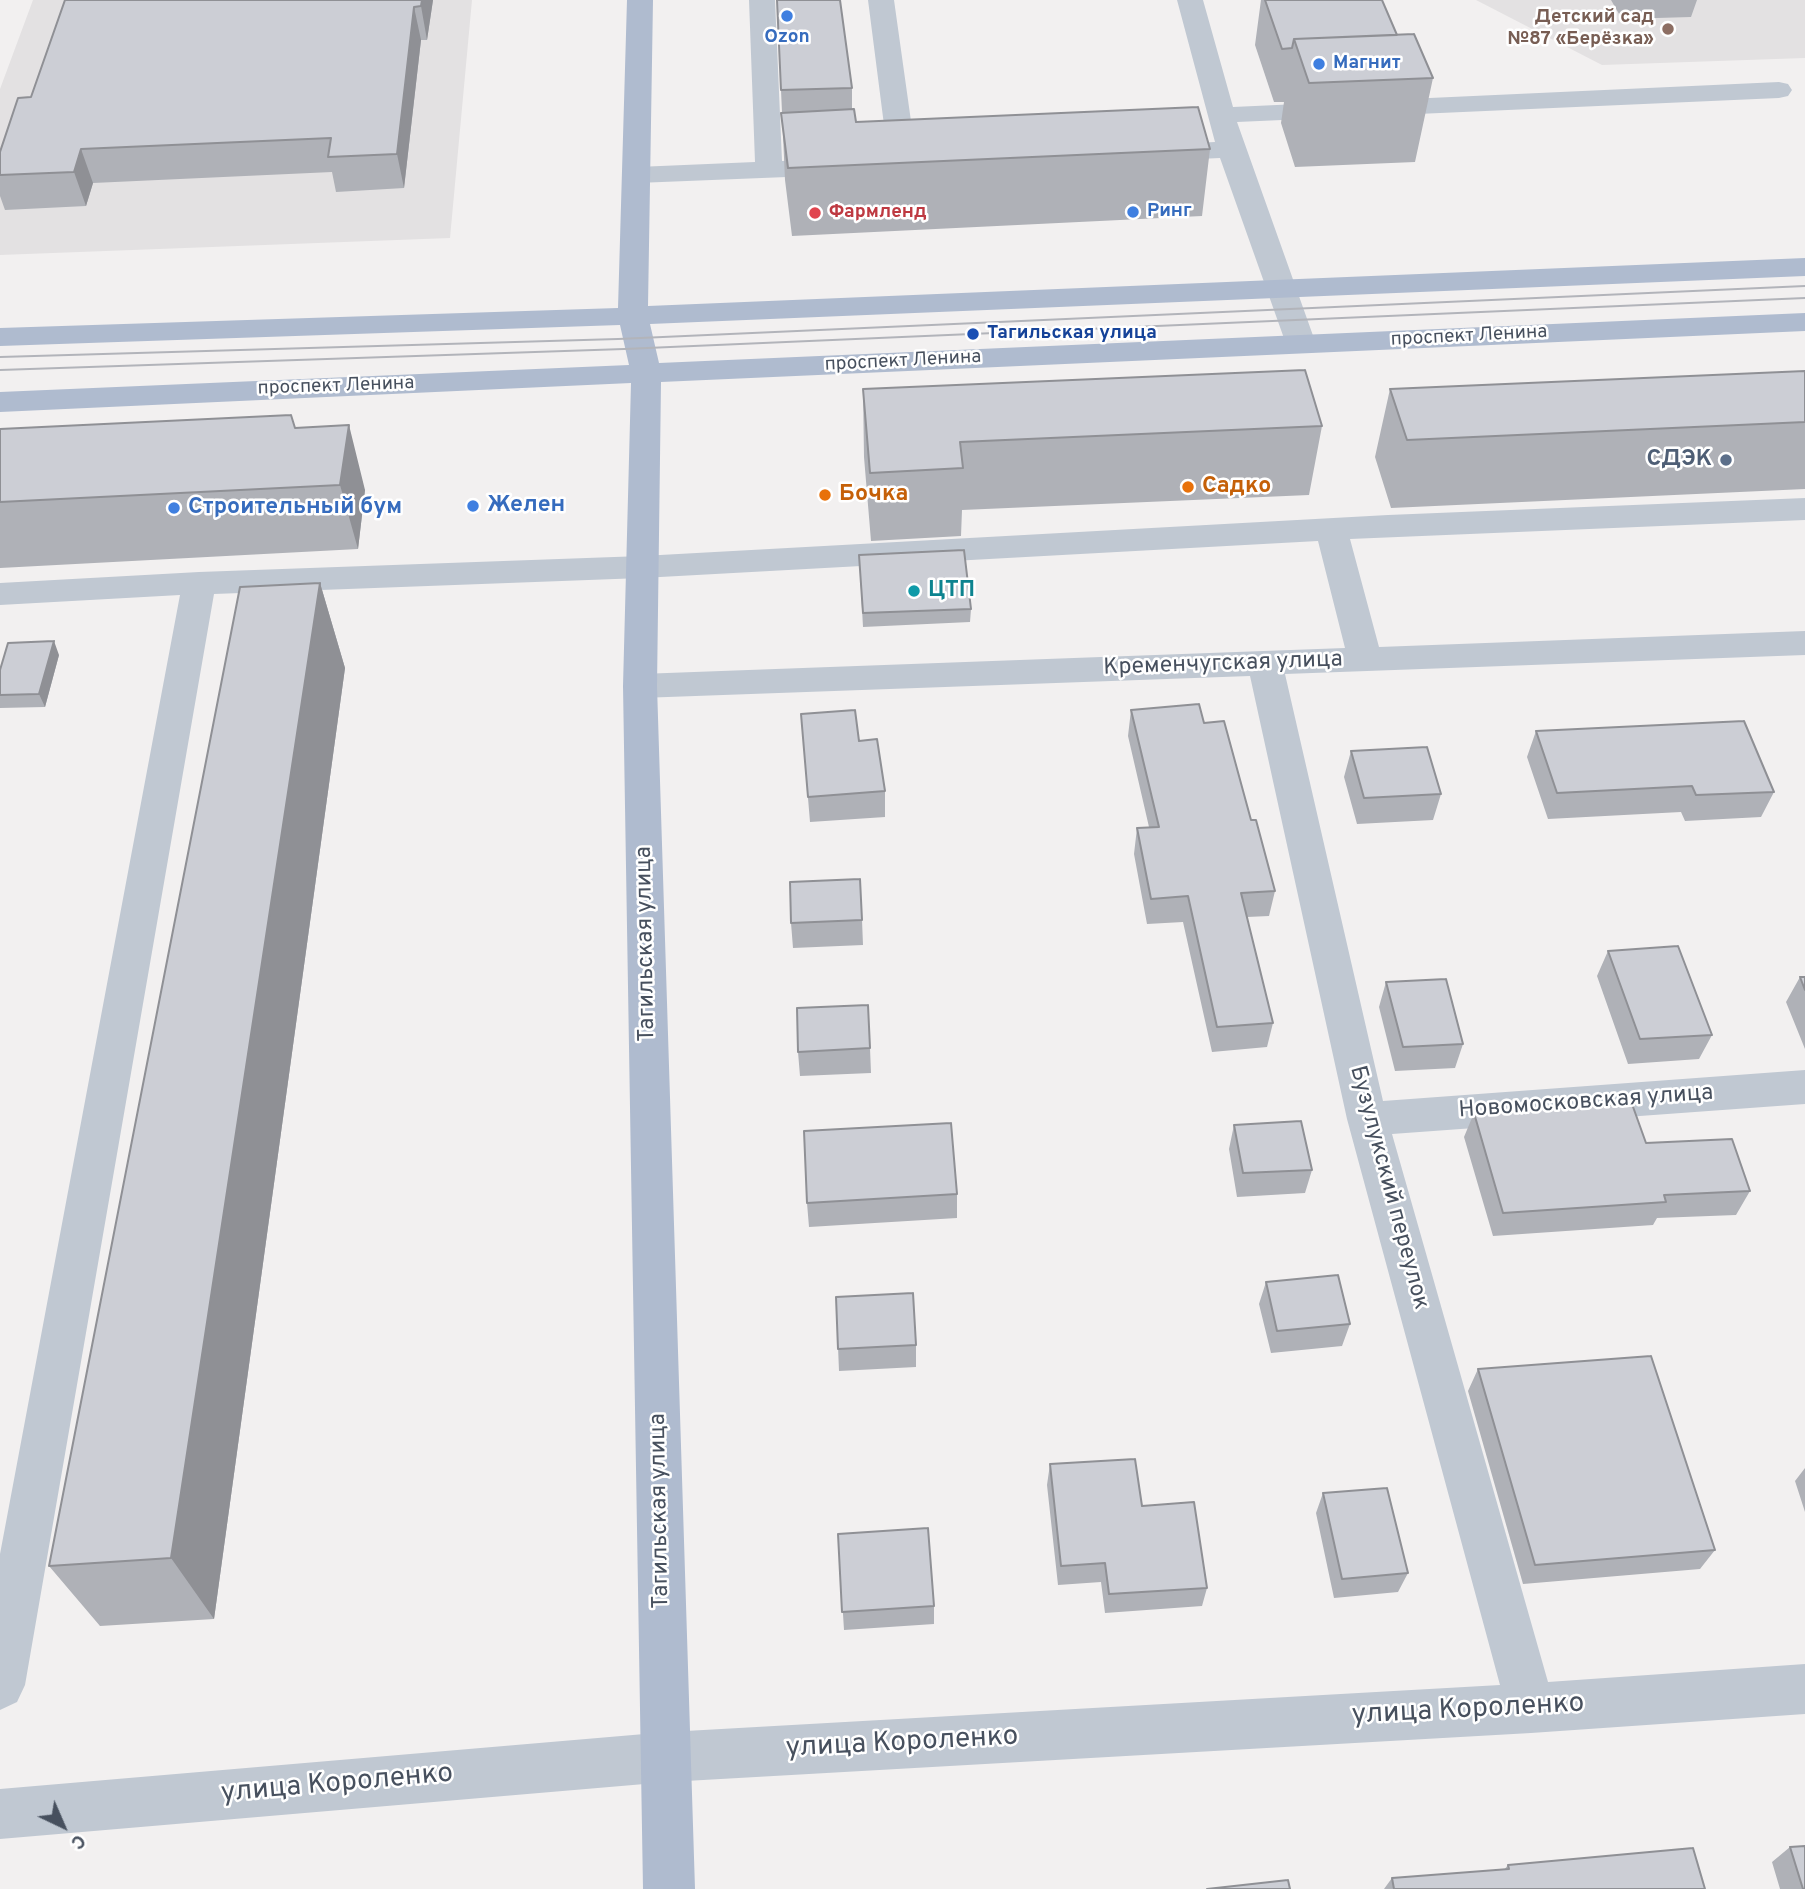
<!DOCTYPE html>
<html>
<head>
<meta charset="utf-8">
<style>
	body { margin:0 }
	#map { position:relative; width:1805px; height:1889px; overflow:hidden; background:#f2f0f0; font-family:Overpass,sans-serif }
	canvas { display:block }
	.north { position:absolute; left:28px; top:1791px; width:70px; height:70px; -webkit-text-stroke:5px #fff; paint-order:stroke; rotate:136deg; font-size:19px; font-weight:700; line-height:28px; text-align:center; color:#47505e }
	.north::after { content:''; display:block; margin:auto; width:24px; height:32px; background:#47505e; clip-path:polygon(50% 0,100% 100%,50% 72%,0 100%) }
</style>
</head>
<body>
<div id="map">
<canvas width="1805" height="1889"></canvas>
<div class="north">С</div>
</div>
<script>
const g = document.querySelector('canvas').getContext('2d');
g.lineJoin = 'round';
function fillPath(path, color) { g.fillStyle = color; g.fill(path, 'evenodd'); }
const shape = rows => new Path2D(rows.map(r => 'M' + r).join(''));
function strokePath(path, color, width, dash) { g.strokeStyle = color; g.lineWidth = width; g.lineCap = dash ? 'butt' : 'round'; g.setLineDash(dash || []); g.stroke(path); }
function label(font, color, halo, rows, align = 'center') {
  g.font = font + ' Overpass,sans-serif'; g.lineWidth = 5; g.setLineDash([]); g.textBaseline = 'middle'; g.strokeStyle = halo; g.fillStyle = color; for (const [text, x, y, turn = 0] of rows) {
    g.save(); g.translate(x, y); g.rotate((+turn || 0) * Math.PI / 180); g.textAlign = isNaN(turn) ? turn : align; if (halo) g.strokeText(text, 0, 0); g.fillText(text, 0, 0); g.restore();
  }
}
fillPath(shape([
	[33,0,472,0,450,238,0,255,0,89],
	[1476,0,1805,0,1805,58,1602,65]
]), '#e3e1e2');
fillPath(shape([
	[749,0,775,0,782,161,837,159,847,161,851,167,847,173,837,175,637,183,627,181,623,175,627,169,637,167,755,162,749,0],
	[868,0,894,0,917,164,913,170,903,172,893,170,889,164,868,0],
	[1177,0,1203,0,1233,107,1779,82,1788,84,1792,90,1788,96,1779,98,1237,122,1316,344,1312,350,1301,353,1290,350,1286,344,1220,158,1156,161,1146,159,1142,153,1146,147,1156,145,1215,142,1177,0],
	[1805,498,1805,520,1350,539,1379,647,1805,631,1805,655,1285,674,1383,1101,1805,1070,1805,1104,1392,1134,1548,1682,1805,1664,1805,1714,1531,1733,668,1782,0,1839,0,1789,668,1732,1500,1685,1347,1119,1250,676,640,698,628,695,623,686,628,677,640,674,1345,648,1318,541,642,578,214,594,25,1685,17,1702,0,1710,0,1554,180,595,0,605,0,583,199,572,642,556,1388,515,1805,498]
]), '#c0c8d2');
fillPath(shape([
	[627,0,653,0,648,306,1805,258,1805,276,650,324,659,363,1805,313,1805,331,661,382,657,686,695,1889,643,1889,623,686,631,383,0,412,0,392,629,365,620,325,0,346,0,328,618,308,627,0]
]), '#afbbcf');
strokePath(shape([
	[0,357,618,339,1805,286],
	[0,370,624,349,1805,298]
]), '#b2b4ba', 2);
fillPath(shape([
	[65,0,433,0,427,40,421,40,404,188,336,192,332,172,93,183,86,206,5,210,0,196,0,152,31,97],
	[777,0,852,88,852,110,856,122,1210,149,1202,216,792,236,785,180],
	[1261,0,1382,0,1397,35,1433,78,1415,162,1295,167,1281,123,1284,102,1274,102,1255,45],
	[1611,0,1697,0,1691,17,1622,19],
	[1805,371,1805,489,1391,508,1375,457,1390,389],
	[863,389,1322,426,1309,495,962,510,961,536,871,541,864,457],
	[295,428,365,490,358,549,0,568,0,429],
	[859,555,971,609,970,622,863,627],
	[320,583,345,668,214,1619,100,1626,49,1566],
	[59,655,45,707,0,708,0,670],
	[1131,710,1204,723,1251,820,1275,891,1269,916,1247,917,1273,1023,1267,1047,1212,1052,1183,922,1147,924,1134,854,1137,828,1149,827,1128,736],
	[801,714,859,741,885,791,885,817,810,822],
	[1536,731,1774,792,1761,817,1685,821,1681,812,1548,819,1527,757],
	[1351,751,1441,794,1433,820,1357,824,1344,777],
	[862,920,863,945,793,948,791,923],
	[1608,951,1712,1035,1699,1059,1628,1064,1597,976],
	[1800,977,1805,977,1805,1049,1786,1002],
	[1386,982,1463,1044,1455,1068,1395,1071,1379,1007],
	[870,1048,871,1073,800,1076,798,1052],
	[1474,1113,1646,1143,1750,1191,1736,1215,1657,1218,1653,1225,1493,1236,1464,1137],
	[1234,1125,1312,1170,1305,1193,1237,1197,1229,1149],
	[957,1194,957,1218,809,1227,807,1203],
	[1266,1282,1350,1324,1342,1346,1271,1353,1259,1304],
	[836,1297,916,1345,916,1367,839,1371],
	[1478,1369,1715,1550,1700,1569,1523,1584,1468,1391],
	[1050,1464,1142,1506,1207,1588,1202,1606,1105,1613,1101,1582,1058,1585,1047,1485],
	[1805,1468,1805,1512,1795,1481],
	[1323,1493,1408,1573,1398,1592,1334,1598,1316,1513],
	[838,1534,934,1606,934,1624,844,1630],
	[1790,1847,1805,1889,1780,1889,1772,1862],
	[1508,1865,1705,1889,1384,1889,1392,1878,1504,1870]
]), '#afb1b7');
fillPath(shape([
	[422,0,433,0,427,40,421,6],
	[414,7,421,40,404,188,397,154],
	[81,149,93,183,86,206,74,172],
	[349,425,365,490,358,549,340,485],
	[320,583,345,668,214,1619,171,1558],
	[54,641,59,655,45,707,39,694]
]), '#8f9095');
const building = shape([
	[65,0,422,0,421,6,414,7,397,154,328,157,331,138,81,149,74,172,0,175,0,152,18,98,31,97,65,0],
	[777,0,840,0,852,88,781,90,777,0],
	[1265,0,1382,0,1397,35,1294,39,1292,48,1282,49,1265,0],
	[1414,34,1433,78,1309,83,1294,39,1414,34],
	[1198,107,1210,149,788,168,781,113,854,109,856,122,1198,107],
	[1305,370,1322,426,960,442,963,468,870,473,863,389,1305,370],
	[1805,371,1805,422,1407,440,1390,389,1805,371],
	[291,415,295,428,349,425,340,485,0,502,0,429,291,415],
	[964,550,971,609,863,613,859,555,964,550],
	[320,583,171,1558,49,1566,240,587,320,583],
	[54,641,39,694,0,695,0,670,8,643,54,641],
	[1199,704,1204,723,1224,721,1251,820,1256,820,1275,891,1241,893,1273,1023,1217,1027,1188,896,1151,899,1137,828,1159,827,1131,710,1199,704],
	[855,710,859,741,877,739,885,791,808,797,801,714,855,710],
	[1744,721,1774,792,1696,795,1692,786,1557,793,1536,731,1744,721],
	[1427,747,1441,794,1364,798,1351,751,1427,747],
	[860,879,862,920,791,923,790,882,860,879],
	[1678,946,1712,1035,1640,1039,1608,951,1678,946],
	[1800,977,1805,977,1805,990,1800,977],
	[1446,979,1463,1044,1403,1047,1386,982,1446,979],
	[868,1005,870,1048,798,1052,797,1008,868,1005],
	[1632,1104,1646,1143,1732,1139,1750,1191,1664,1195,1666,1202,1503,1213,1474,1113,1632,1104],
	[1301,1121,1312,1170,1243,1173,1234,1125,1301,1121],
	[951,1123,957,1194,807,1203,804,1131,951,1123],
	[1338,1275,1350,1324,1277,1331,1266,1282,1338,1275],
	[913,1293,916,1345,838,1349,836,1297,913,1293],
	[1651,1356,1715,1550,1535,1565,1478,1369,1651,1356],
	[1135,1459,1142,1506,1194,1502,1207,1588,1109,1594,1105,1563,1061,1566,1050,1464,1135,1459],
	[1387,1488,1408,1573,1342,1579,1323,1493,1387,1488],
	[928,1528,934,1606,842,1612,838,1534,928,1528],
	[1805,1846,1805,1889,1803,1889,1790,1847,1805,1846],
	[1693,1848,1705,1889,1394,1889,1392,1878,1509,1869,1508,1865,1693,1848],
	[1288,1880,1290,1889,1207,1889,1288,1880]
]);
fillPath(building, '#ccced5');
strokePath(building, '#8f9095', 2);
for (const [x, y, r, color] of [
	[787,16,7,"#3f7fe0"],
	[1668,29,7,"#8d6e63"],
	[1319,64,7,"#3f7fe0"],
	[1133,212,7,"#3f7fe0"],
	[815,213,7,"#e0444e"],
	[973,334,7,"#1a4fb4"],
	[1726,460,7,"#5c6f8a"],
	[1188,487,7,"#e8710a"],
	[825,495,7,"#e8710a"],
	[473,506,7,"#3f7fe0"],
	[174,508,7,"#3f7fe0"],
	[914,591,7,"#0f9aa8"]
]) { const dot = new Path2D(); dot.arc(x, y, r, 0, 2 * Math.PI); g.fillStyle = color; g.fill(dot); strokePath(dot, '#fff', 2.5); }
label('bold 19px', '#785e54', '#fff', [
	["Детский сад",1654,18],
	["№87 «Берёзка»",1654,40]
], 'right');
label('bold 19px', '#366cbe', '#fff', [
	["Ozon",787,38,"center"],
	["Магнит",1333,64],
	["Ринг",1147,212]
], 'left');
label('bold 19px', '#be3a42', '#fff', [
	["Фармленд",829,213]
], 'left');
label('bold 19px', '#164399', '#fff', [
	["Тагильская улица",987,334]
], 'left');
label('19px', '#47505e', '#fff', [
	["проспект Ленина",1469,337,-3],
	["проспект Ленина",903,362,-3],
	["проспект Ленина",336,387,-2]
]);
label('bold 23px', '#4e5e75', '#fff', [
	["СДЭК",1712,460]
], 'right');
label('bold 23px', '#c56008', '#fff', [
	["Садко",1202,487],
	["Бочка",839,495]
], 'left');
label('bold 23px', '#366cbe', '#fff', [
	["Желен",487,506],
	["Строительный бум",188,508]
], 'left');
label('bold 23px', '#0d838f', '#fff', [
	["ЦТП",928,591]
], 'left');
label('23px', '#47505e', '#fff', [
	["Кременчугская улица",1223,665,-2],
	["Тагильская улица",647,944,-91],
	["Новомосковская улица",1586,1103,-4],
	["Бузулукский переулок",1388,1188,75],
	["Тагильская улица",661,1511,-91]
]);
label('28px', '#47505e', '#fff', [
	["улица Короленко",1468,1711,-3],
	["улица Короленко",902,1744,-3],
	["улица Короленко",337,1785,-5]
]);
</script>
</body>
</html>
